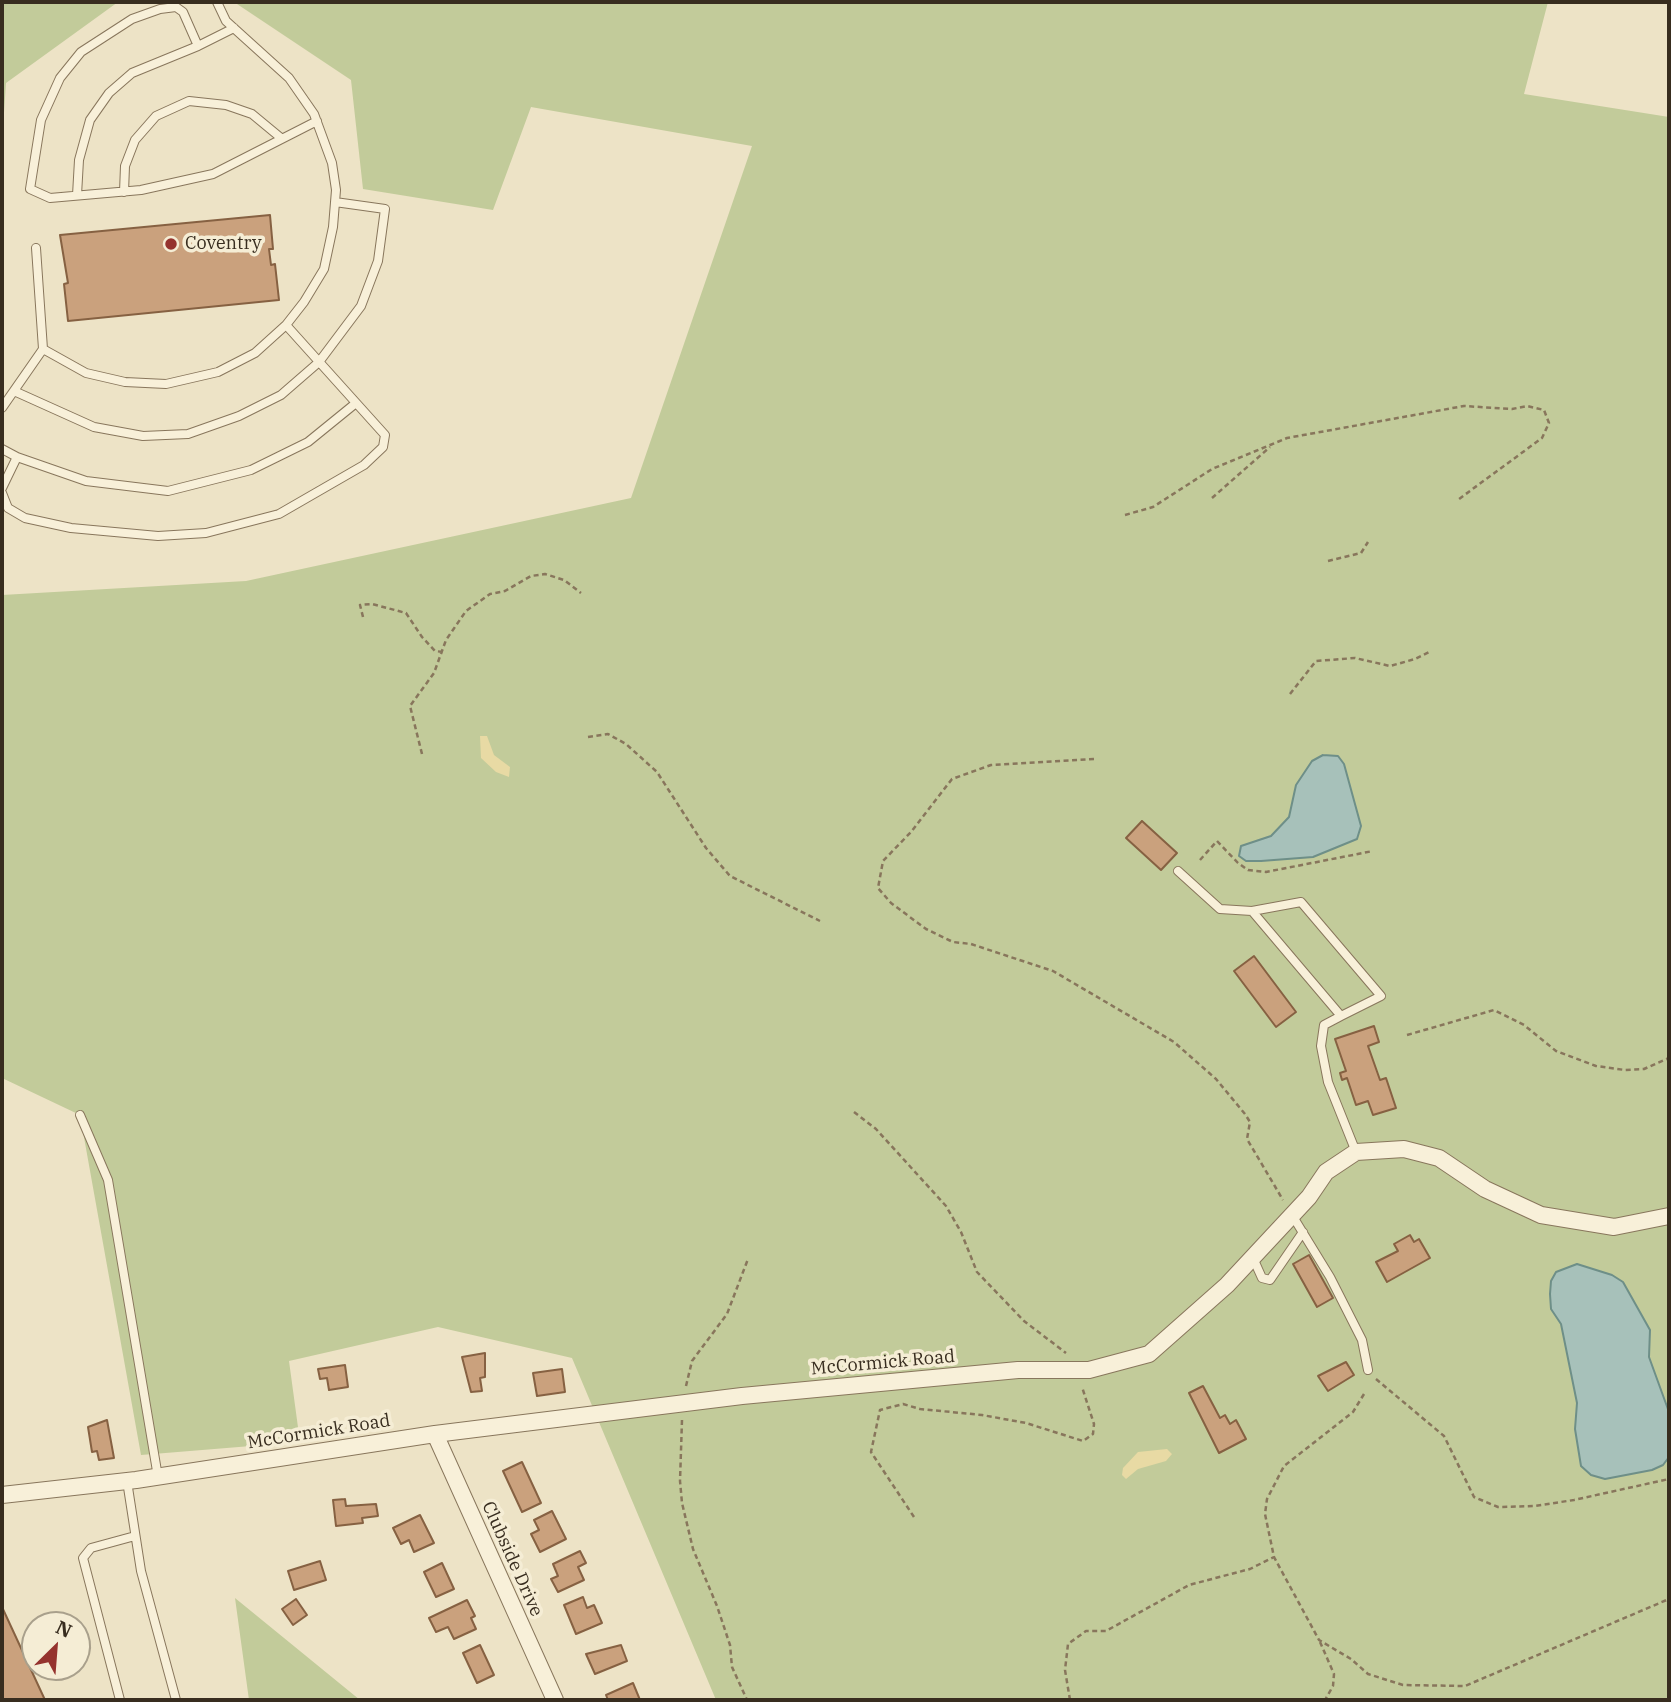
<!DOCTYPE html>
<html>
<head>
<meta charset="utf-8">
<style>
	body { margin:0 }
	#map { position:relative; width:1671px; height:1702px; overflow:hidden; background:#ede3c6; font-family:"IBM Plex Serif",serif }
	canvas { display:block }
	.frame { position:absolute; inset:0; border:4px solid #382d1f; pointer-events:none }
	.north { position:absolute; left:21px; top:1611px; width:70px; height:70px; box-sizing:border-box; background:#f5edd5; border:2px solid #a9a08c; border-radius:50%; rotate:25deg; font-size:19px; font-weight:700; line-height:28px; text-align:center; color:#382d1f }
	.north::after { content:''; display:block; margin:auto; width:24px; height:32px; background:#95332e; clip-path:polygon(50% 0,100% 100%,50% 72%,0 100%) }
</style>
</head>
<body>
<div id="map">
<canvas width="1671" height="1702"></canvas>
<div class="frame"></div>
<div class="north">N</div>
</div>
<script>
const g = document.querySelector('canvas').getContext('2d');
g.lineJoin = 'round';
function fillPath(path, color) { g.fillStyle = color; g.fill(path, 'evenodd'); }
const shape = rows => new Path2D(rows.map(r => 'M' + r).join(''));
function strokePath(path, color, width, dash) { g.strokeStyle = color; g.lineWidth = width; g.lineCap = dash ? 'butt' : 'round'; g.setLineDash(dash || []); g.stroke(path); }
function label(font, color, halo, rows, align = 'center') {
  g.font = font + ' "IBM Plex Serif",serif'; g.lineWidth = 7; g.setLineDash([]); g.textBaseline = 'middle'; g.strokeStyle = halo; g.fillStyle = color; for (const [text, x, y, turn = 0] of rows) {
    g.save(); g.translate(x, y); g.rotate((+turn || 0) * Math.PI / 180); g.textAlign = isNaN(turn) ? turn : align; if (halo) g.strokeText(text, 0, 0); g.fillText(text, 0, 0); g.restore();
  }
}
fillPath(shape([
	[2,2,118,2,6,83,2,142],
	[234,2,1548,2,1524,94,1669,117,1669,1700,716,1700,572,1358,438,1327,289,1361,300,1442,141,1455,80,1115,2,1078,2,595,246,581,631,498,752,146,531,107,493,210,363,189,351,80],
	[235,1598,360,1700,249,1700]
]), '#c2cb9a');
fillPath(shape([
	[480,736,487,736,494,755,510,767,509,777,496,772,481,758],
	[1167,1449,1172,1454,1166,1461,1138,1469,1126,1479,1122,1475,1123,1468,1138,1452]
]), '#e8daa4');
const water = shape([
	[1323,755,1338,756,1344,764,1361,826,1357,839,1313,857,1261,861,1246,861,1239,856,1241,846,1271,836,1289,817,1296,785,1312,761,1323,755],
	[1577,1264,1612,1275,1623,1282,1650,1330,1649,1357,1669,1412,1669,1457,1663,1465,1652,1470,1605,1479,1591,1475,1581,1466,1575,1429,1577,1403,1561,1324,1551,1309,1550,1294,1551,1281,1556,1272,1577,1264]
]);
fillPath(water, '#a7c1ba');
strokePath(water, '#6e8f88', 2);
const building = shape([
	[270,215,273,249,269,249,271,265,275,264,279,300,68,321,64,284,68,283,60,235,270,215],
	[1142,821,1177,853,1161,870,1126,838,1142,821],
	[1254,956,1296,1012,1276,1027,1234,971,1254,956],
	[1374,1026,1379,1042,1368,1046,1380,1080,1386,1078,1396,1108,1373,1115,1368,1101,1356,1105,1347,1078,1342,1080,1340,1073,1346,1071,1335,1039,1374,1026],
	[1410,1235,1414,1242,1419,1239,1430,1258,1387,1282,1376,1262,1398,1251,1394,1244,1410,1235],
	[1309,1255,1333,1298,1317,1307,1293,1264,1309,1255],
	[485,1353,485,1377,480,1378,482,1391,471,1392,462,1357,485,1353],
	[1346,1362,1354,1375,1328,1391,1318,1376,1346,1362],
	[345,1365,348,1387,329,1390,327,1378,320,1379,318,1369,345,1365],
	[562,1369,565,1392,537,1396,533,1373,562,1369],
	[1203,1386,1220,1418,1225,1415,1230,1424,1236,1420,1246,1439,1219,1453,1189,1393,1203,1386],
	[107,1420,114,1458,99,1460,97,1451,92,1452,88,1427,107,1420],
	[522,1462,541,1503,522,1512,503,1471,522,1462],
	[345,1499,346,1506,376,1504,378,1516,362,1518,363,1523,336,1526,333,1500,345,1499],
	[552,1511,566,1539,540,1552,531,1534,539,1530,534,1520,552,1511],
	[420,1515,434,1543,414,1552,409,1540,401,1544,393,1528,420,1515],
	[580,1551,586,1563,578,1567,584,1580,558,1592,551,1579,558,1576,553,1564,580,1551],
	[320,1561,326,1580,294,1590,288,1571,320,1561],
	[442,1563,454,1589,436,1597,424,1572,442,1563],
	[583,1597,587,1608,594,1605,602,1623,576,1634,564,1605,583,1597],
	[296,1599,307,1615,293,1625,282,1609,296,1599],
	[467,1600,475,1616,471,1618,476,1629,454,1639,448,1627,436,1632,429,1618,467,1600],
	[2,1607,45,1700,2,1700,2,1607],
	[480,1645,494,1675,477,1683,463,1653,480,1645],
	[621,1645,627,1661,595,1674,586,1654,621,1645],
	[633,1683,640,1700,608,1700,606,1695,633,1683]
]);
fillPath(building, '#caa17d');
strokePath(building, '#866142', 2);
const lane = shape([
	[234,28,198,46,183,12,176,7,160,9,132,19,81,52,60,78,41,120,30,189,50,198,141,190,213,174,317,121],
	[124,192,125,166,135,140,156,116,189,101,226,105,252,114,281,138],
	[77,195,79,160,90,120,109,93,132,73,198,46],
	[36,248,43,349,86,373,125,382,166,384,218,372,255,353,286,325,304,302,324,269,333,227,336,190,332,163,314,114,289,78,226,21,217,2],
	[14,391,94,427,143,436,188,434,239,416,281,395,319,362,361,306,378,261,385,209,335,202],
	[2,408,43,349],
	[2,449,17,457,2,488],
	[17,457,86,481,168,491,251,470,308,442,356,403],
	[2,493,8,508,25,518,71,528,158,536,206,533,279,514,364,465,383,447,385,435,286,325],
	[1178,871,1220,909,1252,911,1341,1016,1324,1025,1321,1046,1328,1082,1356,1152],
	[1252,911,1301,902,1381,996,1341,1016],
	[80,1115,108,1180,158,1477],
	[1292,1215,1330,1277,1362,1340,1368,1370],
	[1253,1258,1262,1278,1270,1280,1303,1232],
	[127,1481,141,1571,176,1700],
	[120,1700,83,1558,91,1548,135,1536]
]);
const street = shape([
	[435,1434,555,1700],
	[2,1495,136,1480,435,1434,742,1396,1018,1370,1089,1370,1149,1354,1227,1285,1309,1197,1326,1172,1356,1152,1404,1149,1439,1158,1485,1189,1541,1215,1614,1227,1669,1216]
]);
strokePath(lane, '#88765c', 10);
strokePath(street, '#88765c', 18);
strokePath(shape([
	[1212,498,1270,447],
	[1125,515,1153,507,1212,469,1287,438,1464,406,1512,409,1527,406,1544,410,1549,423,1542,438,1459,499],
	[1328,561,1361,553,1368,542],
	[363,617,360,605,372,604,406,613,422,637,435,651,443,652],
	[1290,694,1316,661,1355,658,1390,666,1415,659,1429,652],
	[588,737,608,734,626,744,657,772,706,848,730,876,820,921],
	[422,754,410,706,434,673,446,640,466,611,490,594,505,591,531,576,545,574,564,580,581,593],
	[1094,759,991,765,952,779,911,832,883,861,878,888,891,903,926,929,953,942,971,944,1053,971,1174,1042,1216,1079,1245,1114,1250,1122,1247,1139,1283,1200],
	[1200,860,1217,841,1238,863,1248,870,1266,872,1373,851],
	[1407,1035,1494,1010,1524,1025,1556,1051,1596,1066,1625,1070,1644,1069,1669,1058],
	[854,1112,876,1129,946,1206,961,1232,977,1272,1024,1321,1066,1353],
	[1376,1379,1444,1436,1474,1497,1498,1507,1534,1506,1574,1500,1669,1479],
	[686,1386,692,1361,727,1314,748,1259],
	[1364,1394,1353,1412,1284,1466,1267,1499,1265,1514,1274,1557,1319,1640,1351,1659,1368,1674,1403,1685,1465,1686,1669,1599],
	[682,1420,680,1481,682,1503,693,1549,717,1606,730,1645,732,1667,747,1700],
	[914,1517,871,1452,880,1410,903,1404,920,1409,982,1415,1026,1423,1083,1441,1093,1434,1094,1424,1082,1387],
	[1320,1642,1334,1674,1333,1686,1325,1700],
	[1070,1700,1065,1670,1068,1644,1086,1631,1106,1631,1189,1585,1250,1569,1274,1557]
]), '#88765c', 2.5, [5, 3.5]);
strokePath(lane, '#f8f0d9', 8);
strokePath(street, '#f8f0d9', 16);
for (const [x, y, r, color] of [
	[171,244,7,"#95332e"]
]) { const dot = new Path2D(); dot.arc(x, y, r, 0, 2 * Math.PI); g.fillStyle = color; g.fill(dot); strokePath(dot, '#f5edd5', 2.5); }
label('18px', '#382d1f', '#f5edd5', [
	["Coventry",185,244]
], 'left');
label('18px', '#382d1f', '#f5edd5', [
	["McCormick Road",883,1363,-5],
	["McCormick Road",319,1432,-9],
	["Clubside Drive",512,1559,66]
]);
</script>
</body>
</html>
